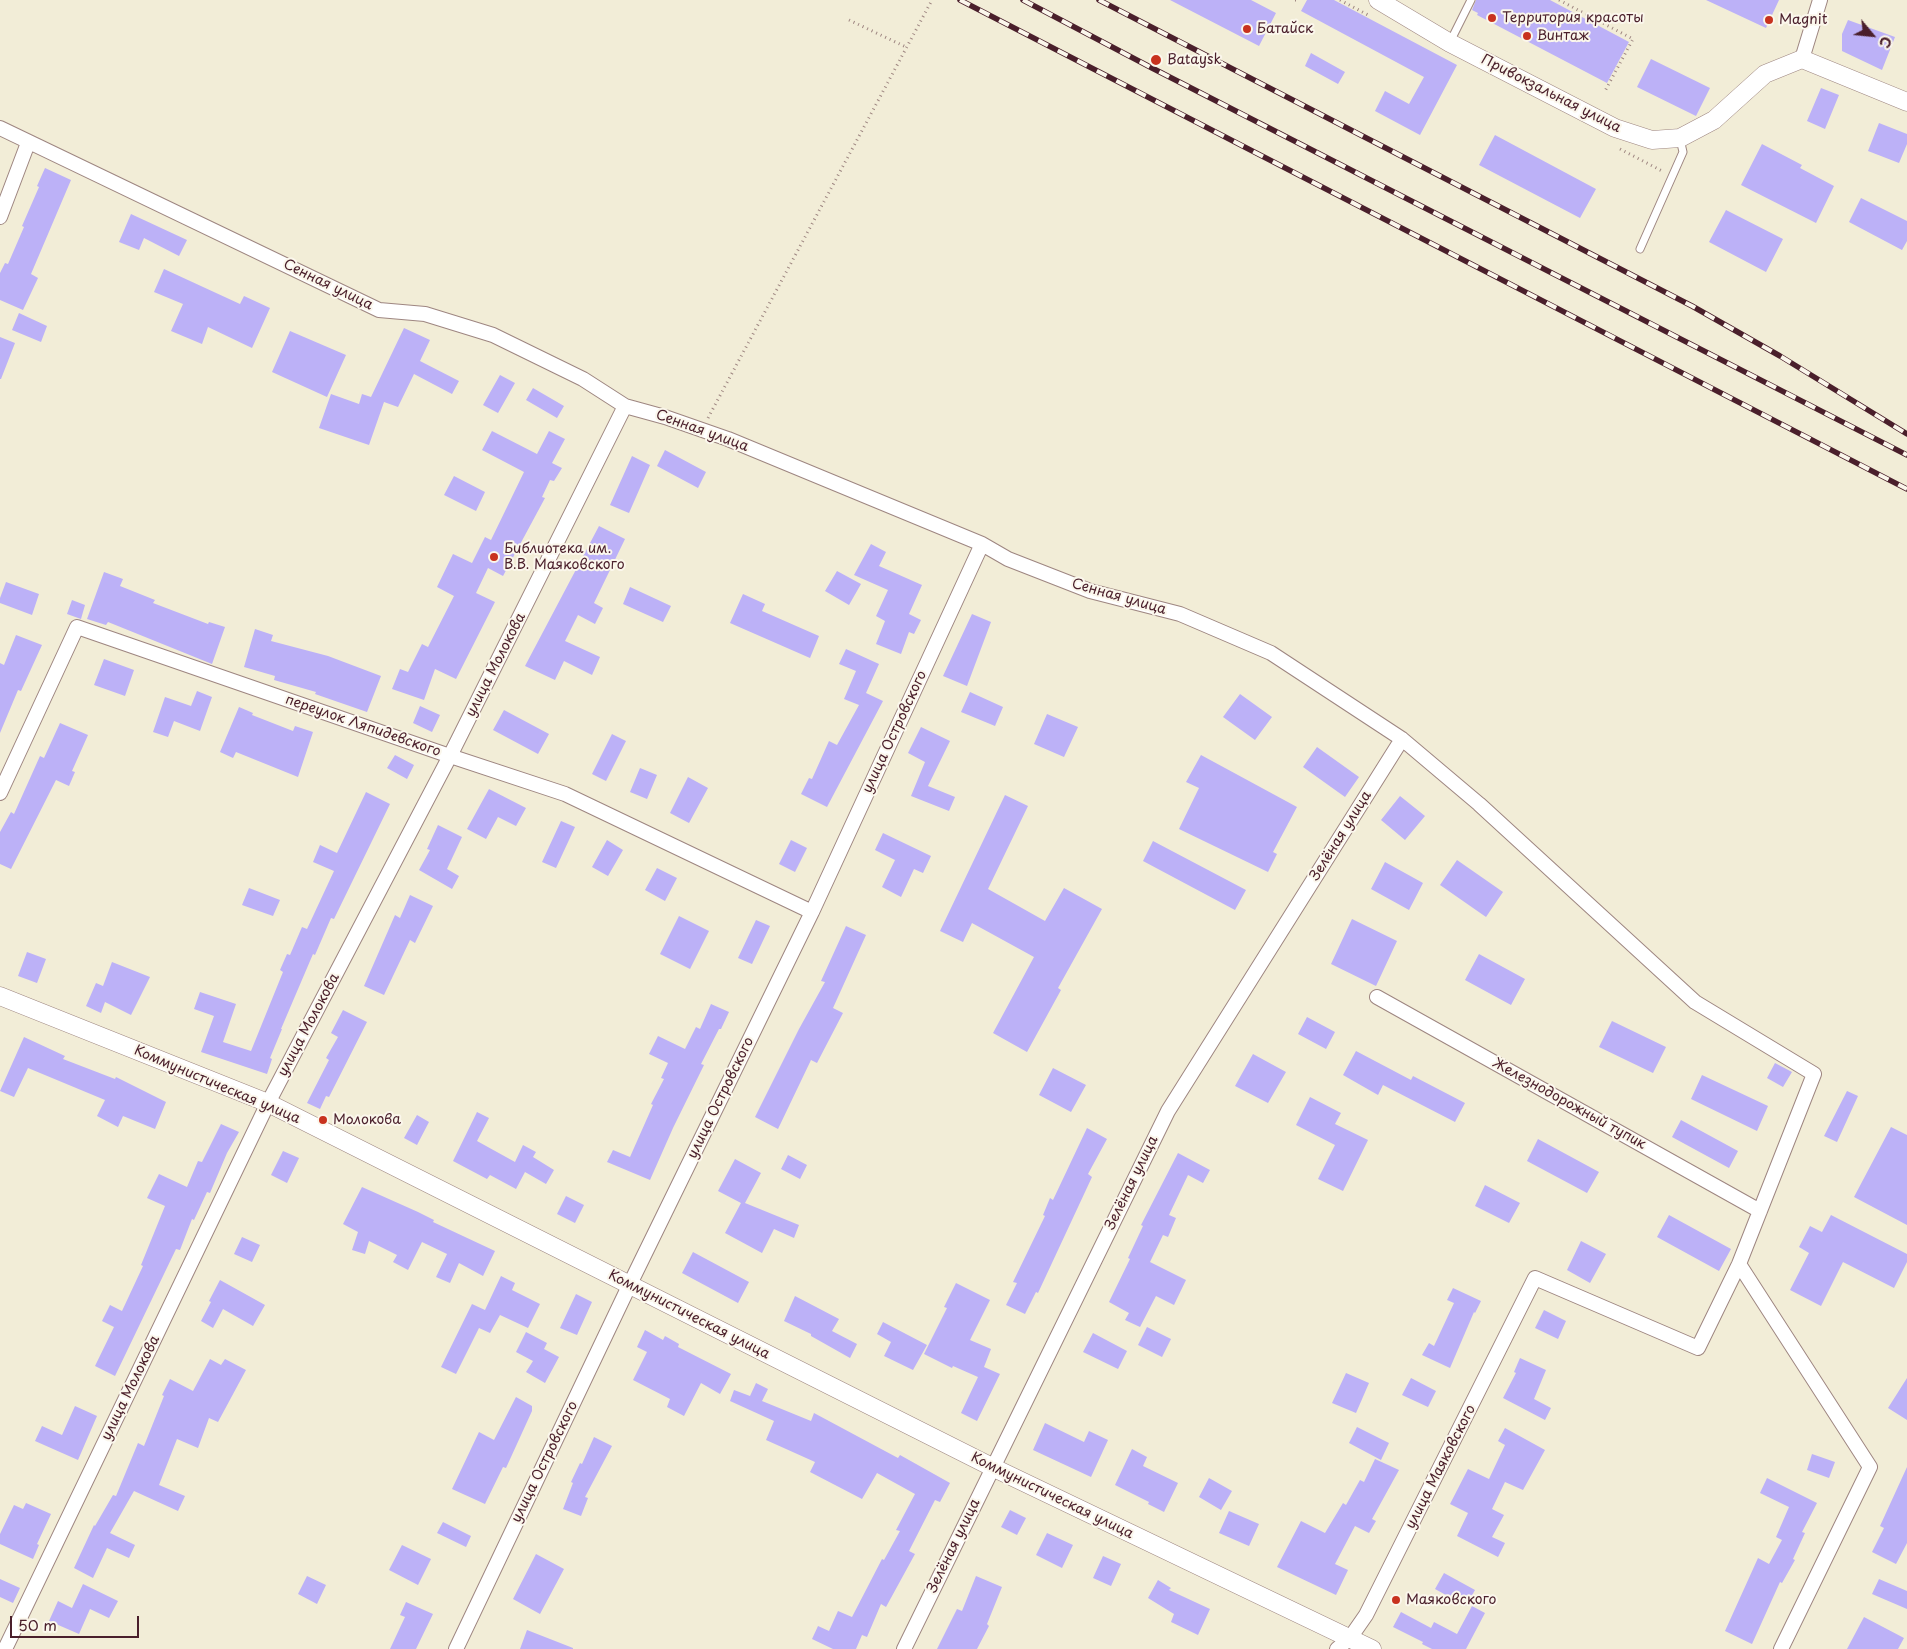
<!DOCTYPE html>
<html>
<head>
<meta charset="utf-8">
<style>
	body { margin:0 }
	#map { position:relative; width:1907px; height:1649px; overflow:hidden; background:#f2edd7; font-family:"Playpen Sans",sans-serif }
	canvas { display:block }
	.north { position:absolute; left:1847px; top:10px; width:50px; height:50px; -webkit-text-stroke:4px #fbf7ec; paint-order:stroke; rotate:118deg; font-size:14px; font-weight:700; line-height:20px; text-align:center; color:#4a1f2b }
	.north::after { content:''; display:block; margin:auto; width:18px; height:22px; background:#4a1f2b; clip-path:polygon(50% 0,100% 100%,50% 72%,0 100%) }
	.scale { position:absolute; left:10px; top:1616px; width:129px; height:22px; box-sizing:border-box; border:2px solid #4a1f2b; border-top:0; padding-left:6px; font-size:15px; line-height:18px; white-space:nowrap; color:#4a1f2b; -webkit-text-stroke:4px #fbf7ec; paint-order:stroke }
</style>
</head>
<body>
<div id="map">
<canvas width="1907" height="1649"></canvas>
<div class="north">С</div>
<div class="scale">50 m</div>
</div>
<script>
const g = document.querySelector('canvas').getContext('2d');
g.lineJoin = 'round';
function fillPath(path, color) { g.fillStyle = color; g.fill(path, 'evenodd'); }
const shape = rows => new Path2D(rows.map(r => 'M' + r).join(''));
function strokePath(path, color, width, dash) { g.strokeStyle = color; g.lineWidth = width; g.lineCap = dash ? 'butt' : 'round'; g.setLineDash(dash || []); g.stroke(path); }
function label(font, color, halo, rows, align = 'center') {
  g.font = font + ' "Playpen Sans",sans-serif'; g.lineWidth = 4; g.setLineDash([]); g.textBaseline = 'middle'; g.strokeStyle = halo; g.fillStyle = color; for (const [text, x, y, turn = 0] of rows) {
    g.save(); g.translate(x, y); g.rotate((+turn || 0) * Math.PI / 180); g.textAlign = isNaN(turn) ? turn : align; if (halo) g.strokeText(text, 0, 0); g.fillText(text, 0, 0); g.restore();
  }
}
fillPath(shape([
	[1170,0,1251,0,1276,13,1259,46],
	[1307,0,1334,0,1457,65,1420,135,1375,111,1385,91,1409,104,1424,77,1301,11],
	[1476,0,1550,0,1629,42,1607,83,1477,15,1478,13,1472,10],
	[1706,0,1779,0,1766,28],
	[1848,20,1895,37,1882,70,1842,51,1842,34],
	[1311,53,1345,72,1338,84,1305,66],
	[1651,59,1710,88,1696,116,1637,87],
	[1821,88,1839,95,1825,129,1807,121],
	[1879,123,1907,134,1907,144,1899,163,1868,151],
	[1495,135,1596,189,1580,218,1479,165],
	[1762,144,1802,165,1800,168,1834,186,1816,223,1741,185],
	[45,168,71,180,31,274,38,278,23,310,0,300,0,273,5,263,8,264,24,227,22,226,39,187,37,186],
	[1861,198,1907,221,1907,241,1902,250,1849,222],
	[1726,210,1783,239,1766,272,1709,242],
	[131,214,187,240,179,256,144,238,139,250,119,242],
	[164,269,240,304,244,296,270,308,252,348,208,327,202,344,171,331,183,304,154,292],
	[19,313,47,326,41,342,12,330],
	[404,328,430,340,420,361,459,381,452,394,414,374,398,407,384,402,369,445,319,428,331,394,359,404,362,394,371,397],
	[290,331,346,355,327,397,272,372],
	[0,337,15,343,1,379,0,379],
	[500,375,515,383,498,413,483,405],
	[533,388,564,406,557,418,526,400],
	[492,431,537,454,549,431,565,439,552,463,562,468,554,481,550,480,542,497,545,498,503,576,488,568,476,593,495,602,456,679,435,669,424,700,392,689,400,669,408,672,422,644,428,647,454,596,437,587,453,554,472,563,485,537,491,540,524,472,482,450],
	[665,450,706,472,698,488,657,466],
	[632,456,650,465,629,513,610,505],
	[454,476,485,492,476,511,444,495],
	[599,526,625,539,594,603,603,608,595,624,578,615,565,641,600,657,592,675,564,661,555,680,525,666],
	[871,544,886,552,879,566,922,585,909,614,921,620,914,634,909,632,901,654,876,644,885,621,876,616,888,590,854,575],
	[837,571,861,584,849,605,825,591],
	[104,572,123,579,120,586,155,600,153,603,208,624,209,622,225,627,212,664,108,622,106,625,87,619],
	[6,582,39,594,32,615,0,603,0,598],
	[630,587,671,606,663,622,623,604],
	[743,594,765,604,762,611,819,636,810,658,730,623],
	[72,600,85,605,81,619,67,614],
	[972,614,991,622,967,686,943,676],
	[255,629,273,635,271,641,328,656,381,676,367,712,315,694,316,692,274,680,275,676,244,667],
	[16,635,42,645,21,691,18,690,0,733,0,663,4,665],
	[846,649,879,664,866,693,883,701,827,807,801,794,809,778,812,779,829,741,837,745,859,705,844,699,856,671,839,664],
	[104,659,134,670,125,696,94,685],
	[197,691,212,697,200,731,174,721,168,737,153,732,165,697,191,706],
	[970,692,1003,707,995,726,961,712],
	[1240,694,1272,717,1255,740,1223,717],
	[420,706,440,715,432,732,413,723],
	[239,707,253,713,252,715,293,731,295,726,313,732,298,777,236,752,233,758,220,752],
	[504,710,549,734,538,754,493,730],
	[1047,714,1078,727,1064,757,1034,744],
	[60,723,88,735,72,771,75,772,69,786,56,780,11,869,0,864,0,832,11,812,14,814,40,756,44,758],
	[921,727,950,741,928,786,955,797,949,811,911,796,925,762,908,753],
	[612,734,626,741,606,781,592,774],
	[1317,747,1359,777,1345,797,1303,767],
	[395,755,414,765,407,779,387,768],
	[1201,755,1297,807,1273,852,1277,854,1268,872,1179,829,1199,788,1186,782],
	[640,768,657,775,647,799,630,792],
	[688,777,708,788,689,823,670,813],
	[489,789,526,808,516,826,498,817,486,839,467,829],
	[366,792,390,804,334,919,331,918,315,955,313,954,281,1029,282,1029,270,1058,272,1059,267,1074,201,1052,214,1016,194,1009,200,992,236,1004,223,1042,251,1051,283,972,280,970,287,954,290,955,302,927,307,929,334,871,313,862,320,845,337,853],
	[1005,795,1028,806,988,889,1045,921,1064,888,1102,909,1058,988,1061,990,1027,1052,993,1033,1034,957,972,923,963,942,940,931],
	[1400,796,1425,816,1405,840,1381,820],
	[561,821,575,827,556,868,542,862],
	[438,825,462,837,447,869,459,876,452,889,419,870,430,850,427,849],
	[883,833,931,856,923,873,914,869,901,897,882,887,895,860,875,850],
	[607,840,623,850,608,876,592,867],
	[791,840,807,848,795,872,779,864],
	[1153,841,1246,890,1235,910,1143,861],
	[1457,860,1503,892,1486,917,1440,885],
	[1385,862,1423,883,1409,910,1371,889],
	[657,868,677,878,665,901,645,890],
	[249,888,280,900,273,916,242,905],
	[410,895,433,906,415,943,410,940,384,995,364,986,395,915,400,918],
	[679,916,709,931,690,969,660,954],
	[1352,919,1397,941,1376,986,1331,964],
	[756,920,770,926,752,964,738,958],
	[846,926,866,935,833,1008,843,1013,817,1063,811,1060,778,1129,755,1117,799,1029,825,982,821,981],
	[27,952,46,959,37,983,18,976],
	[1479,954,1525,979,1511,1005,1465,980],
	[112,962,150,977,131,1015,105,1002,101,1013,86,1006,96,983,103,986],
	[711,1004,729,1012,721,1029,719,1029,701,1064,704,1065,673,1128,650,1180,607,1162,613,1150,630,1157,653,1105,651,1104,664,1079,661,1078,668,1063,649,1054,658,1036,685,1049,696,1027,700,1029],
	[343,1010,367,1022,329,1097,326,1096,320,1109,307,1103,329,1060,326,1058,338,1037,331,1033],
	[1307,1017,1335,1032,1326,1049,1298,1034],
	[1612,1021,1666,1047,1653,1073,1599,1047],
	[24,1037,65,1056,63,1059,115,1079,116,1077,166,1102,155,1129,123,1116,118,1127,97,1116,105,1100,28,1068,14,1097,0,1091],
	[1356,1051,1411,1080,1413,1076,1465,1103,1455,1122,1383,1085,1378,1095,1343,1075],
	[1253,1054,1286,1072,1268,1103,1235,1086],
	[1775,1063,1792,1072,1783,1087,1767,1078],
	[1053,1068,1086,1085,1071,1112,1039,1095],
	[1702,1075,1768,1106,1757,1131,1691,1099],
	[1847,1091,1858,1096,1837,1142,1824,1136],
	[1310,1097,1341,1113,1335,1124,1368,1140,1343,1191,1318,1179,1335,1145,1296,1125],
	[477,1112,489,1118,477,1141,515,1162,523,1145,536,1152,533,1157,554,1170,546,1184,525,1172,516,1189,490,1175,487,1179,453,1161],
	[417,1115,429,1122,417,1145,404,1138],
	[1681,1120,1738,1151,1729,1168,1672,1137],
	[221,1124,239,1132,227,1153,210,1193,207,1192,194,1220,192,1219,180,1250,176,1249,115,1376,95,1366,114,1327,102,1321,110,1305,122,1311,143,1266,141,1265,165,1206,147,1198,159,1174,187,1187,198,1161,202,1162],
	[1891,1127,1907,1135,1907,1225,1854,1197],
	[1087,1128,1107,1139,1088,1174,1092,1177,1038,1293,1036,1292,1025,1314,1006,1305,1017,1283,1013,1282,1045,1216,1043,1215,1050,1198,1053,1200],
	[1538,1139,1599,1172,1587,1193,1527,1161],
	[283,1151,299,1158,287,1183,271,1175],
	[1178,1153,1210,1170,1203,1183,1188,1175,1169,1215,1176,1218,1168,1237,1163,1235,1150,1262,1186,1280,1174,1305,1156,1296,1140,1327,1125,1320,1129,1313,1109,1302,1130,1259,1128,1258,1143,1226,1141,1225],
	[788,1155,807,1165,800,1179,781,1169],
	[735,1159,761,1173,745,1203,799,1225,794,1238,774,1229,762,1253,725,1233,741,1203,718,1191],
	[1485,1185,1520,1203,1509,1223,1475,1206],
	[362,1187,418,1212,434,1220,433,1222,495,1251,483,1276,459,1263,450,1283,436,1277,447,1254,422,1242,408,1270,393,1262,397,1255,369,1241,365,1254,352,1250,358,1232,343,1224],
	[566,1196,584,1205,575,1223,557,1214],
	[1669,1215,1731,1249,1719,1271,1657,1237],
	[1831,1215,1907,1254,1907,1262,1894,1288,1843,1262,1821,1306,1790,1290,1809,1253,1799,1247,1810,1226,1822,1232],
	[242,1237,260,1245,252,1262,234,1254],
	[1581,1241,1606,1254,1590,1283,1567,1270],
	[693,1252,749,1282,738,1303,682,1273],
	[501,1276,515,1283,512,1290,540,1304,528,1328,500,1315,490,1333,479,1328,456,1374,441,1367,472,1304,485,1310],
	[220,1280,265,1305,253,1326,223,1309,213,1328,201,1321,211,1302,209,1301],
	[956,1283,990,1300,970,1340,991,1349,984,1367,1000,1374,977,1421,961,1413,978,1377,953,1366,952,1368,924,1354,947,1308,944,1307],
	[1453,1288,1481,1301,1475,1313,1474,1312,1450,1368,1422,1355,1429,1343,1434,1346,1454,1303,1447,1300],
	[576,1294,592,1302,577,1335,560,1328],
	[795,1296,839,1319,832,1331,857,1344,850,1358,811,1336,811,1334,784,1321],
	[1544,1310,1566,1321,1558,1339,1535,1328],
	[883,1322,927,1345,913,1370,884,1356,891,1342,877,1334],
	[1147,1327,1171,1339,1162,1357,1138,1345],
	[645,1330,663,1340,665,1336,679,1344,678,1347,731,1374,720,1394,701,1383,684,1416,667,1407,670,1399,633,1380,647,1352,637,1347],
	[526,1332,547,1343,544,1349,559,1357,545,1383,526,1372,533,1361,516,1352],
	[1093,1333,1127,1351,1118,1369,1083,1352],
	[1520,1358,1546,1370,1534,1399,1551,1408,1545,1420,1503,1398,1516,1373,1514,1372],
	[210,1359,221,1365,225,1359,246,1370,218,1422,209,1418,198,1448,177,1439,159,1485,185,1496,178,1511,134,1491,110,1533,135,1545,129,1558,107,1548,93,1578,74,1568,94,1525,95,1526,113,1495,116,1496,138,1443,144,1446,164,1396,162,1395,170,1379,193,1391],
	[1346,1373,1369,1383,1356,1413,1332,1403],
	[1411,1378,1436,1391,1428,1407,1402,1395],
	[1907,1378,1907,1420,1888,1408],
	[756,1383,768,1389,762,1401,811,1421,814,1413,898,1458,900,1455,950,1483,940,1502,935,1500,909,1551,915,1554,886,1607,881,1604,867,1637,862,1635,856,1649,833,1649,812,1639,818,1626,829,1631,838,1611,852,1617,882,1559,884,1560,900,1531,896,1530,915,1494,877,1473,862,1499,810,1472,815,1462,766,1440,774,1421,730,1401,734,1390,750,1396],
	[516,1397,532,1406,532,1411,506,1468,503,1467,485,1504,452,1489,479,1432,494,1440],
	[75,1406,97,1416,78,1460,35,1441,42,1426,62,1435],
	[1045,1423,1084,1442,1089,1431,1108,1440,1091,1477,1033,1450],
	[1357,1427,1389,1443,1381,1460,1349,1443],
	[1505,1428,1545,1450,1523,1490,1505,1482,1492,1509,1504,1515,1492,1537,1505,1543,1498,1557,1457,1536,1468,1513,1450,1504,1468,1469,1489,1479,1505,1445,1498,1441],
	[594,1437,612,1446,585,1497,588,1498,581,1516,563,1509,573,1483,571,1482,580,1463,582,1464],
	[1132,1449,1147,1457,1143,1466,1178,1483,1164,1512,1148,1504,1149,1502,1115,1485],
	[1812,1454,1835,1462,1829,1478,1807,1470],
	[1375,1459,1399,1470,1372,1519,1376,1521,1369,1533,1355,1526,1335,1564,1348,1570,1336,1595,1277,1567,1301,1521,1325,1533,1343,1503,1346,1505,1360,1480,1364,1482],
	[1907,1467,1907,1543,1896,1564,1872,1552,1884,1528,1880,1526],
	[1209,1478,1232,1491,1221,1510,1199,1497],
	[1767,1478,1817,1503,1802,1532,1805,1533,1793,1559,1795,1560,1782,1583,1780,1582,1752,1644,1725,1631,1758,1558,1769,1564,1782,1540,1776,1537,1789,1507,1760,1493],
	[26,1503,51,1514,37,1544,39,1545,33,1559,0,1544,0,1534,14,1505,23,1509],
	[1010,1510,1026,1518,1017,1535,1001,1527],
	[1229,1511,1259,1524,1249,1546,1219,1533],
	[443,1522,471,1536,466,1547,437,1533],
	[1047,1533,1073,1545,1062,1568,1036,1555],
	[402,1545,431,1559,418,1585,389,1570],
	[536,1554,564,1569,540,1614,513,1599],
	[1103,1556,1121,1564,1111,1586,1093,1578],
	[1444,1573,1475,1590,1466,1606,1435,1589],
	[307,1576,326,1585,317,1604,298,1594],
	[976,1576,1002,1587,987,1624,989,1626,977,1649,937,1649,957,1609,962,1611],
	[0,1579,20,1588,13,1603,0,1597],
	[1879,1579,1907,1591,1907,1609,1872,1594],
	[1158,1580,1171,1588,1169,1590,1210,1609,1198,1635,1171,1622,1174,1614,1148,1598],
	[83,1584,118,1601,109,1618,90,1609,79,1634,49,1621,58,1601,72,1608],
	[406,1602,433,1614,416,1649,390,1649,405,1617,400,1615],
	[1472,1606,1485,1613,1466,1649,1432,1649,1422,1644,1423,1642,1393,1627,1401,1612,1431,1628,1434,1622,1457,1634],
	[1864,1617,1904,1638,1898,1649,1847,1649],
	[527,1630,573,1648,573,1649,520,1649]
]), '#bcb1f7');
const service = shape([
	[1450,42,1471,0],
	[1640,249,1683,152,1680,139]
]);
const minor = shape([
	[1802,59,1820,0],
	[0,128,379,310,425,314,493,335,583,379,625,406,665,417,728,439,982,544,1008,559,1090,591,1180,614,1271,653,1402,739,1479,804,1695,1002,1814,1074,1739,1264,1698,1348,1535,1278,1366,1615,1350,1638,1337,1649],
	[0,217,28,143],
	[0,793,77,627,450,756,565,794,812,912],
	[1377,997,1760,1211],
	[1739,1264,1870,1467,1781,1649],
	[5,1649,268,1103,450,756,625,406],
	[456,1649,630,1284,812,912,982,544],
	[904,1649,1168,1111,1402,739]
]);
const tertiary = shape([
	[1378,0,1450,43,1615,128,1652,140,1680,138,1714,120,1765,74,1802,59,1907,102],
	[0,996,268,1103,992,1467,1372,1649]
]);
strokePath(service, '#9e8681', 9);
strokePath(minor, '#9e8681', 16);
strokePath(tertiary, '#9e8681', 19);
strokePath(shape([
	[1295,0,1298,0],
	[1340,0,1368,15],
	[1559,0,1633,39,1605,91],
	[849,20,906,47],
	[1620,149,1664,172],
	[708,418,932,0]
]), '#9e8681', 3, [1, 4]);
strokePath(service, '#fff', 7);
strokePath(minor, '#fff', 14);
strokePath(tertiary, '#fff', 18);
const rail = shape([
	[960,0,1907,489],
	[1023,0,1152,68,1907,455],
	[1099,0,1692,306,1780,356,1907,434]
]);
strokePath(rail, '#4a1f2b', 5.5);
strokePath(rail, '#fbf7ec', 4, [11]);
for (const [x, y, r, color] of [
	[1492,18,5,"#c8321e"],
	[1769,20,5,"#c8321e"],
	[1247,29,5,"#c8321e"],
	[1527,36,5,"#c8321e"],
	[1156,60,6,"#c8321e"],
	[494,557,5,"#c8321e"],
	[323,1120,5,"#c8321e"],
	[1396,1600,5,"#c8321e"]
]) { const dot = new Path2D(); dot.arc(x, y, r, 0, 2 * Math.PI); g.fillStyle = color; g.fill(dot); strokePath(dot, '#fbf7ec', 2); }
label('14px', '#4a1f2b', '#fbf7ec', [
	["Территория красоты",1502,18],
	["Magnit",1779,20],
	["Батайск",1257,29],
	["Винтаж",1537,36],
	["Bataysk",1167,60],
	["Библиотека им.",504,549],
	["В.В. Маяковского",504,565],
	["Молокова",333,1120],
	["Маяковского",1406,1600]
], 'left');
label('14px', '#4a1f2b', '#fbf7ec', [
	["Привокзальная улица",1551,94,27],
	["Сенная улица",328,285,26],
	["Сенная улица",702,431,20],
	["Сенная улица",1119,597,16],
	["улица Молокова",496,665,-63],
	["переулок Ляпидевского",363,726,19],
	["улица Островского",895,732,-65],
	["Зелёная улица",1341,836,-58],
	["улица Молокова",309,1025,-62],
	["Коммунистическая улица",217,1085,23],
	["улица Островского",721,1098,-64],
	["Железнодорожный тупик",1569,1104,29],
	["Зелёная улица",1132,1183,-64],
	["Коммунистическая улица",689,1315,27],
	["улица Молокова",131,1388,-64],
	["улица Островского",545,1462,-64],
	["улица Маяковского",1441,1467,-63],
	["Коммунистическая улица",1052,1496,26],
	["Зелёная улица",954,1546,-64]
]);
</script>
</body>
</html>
